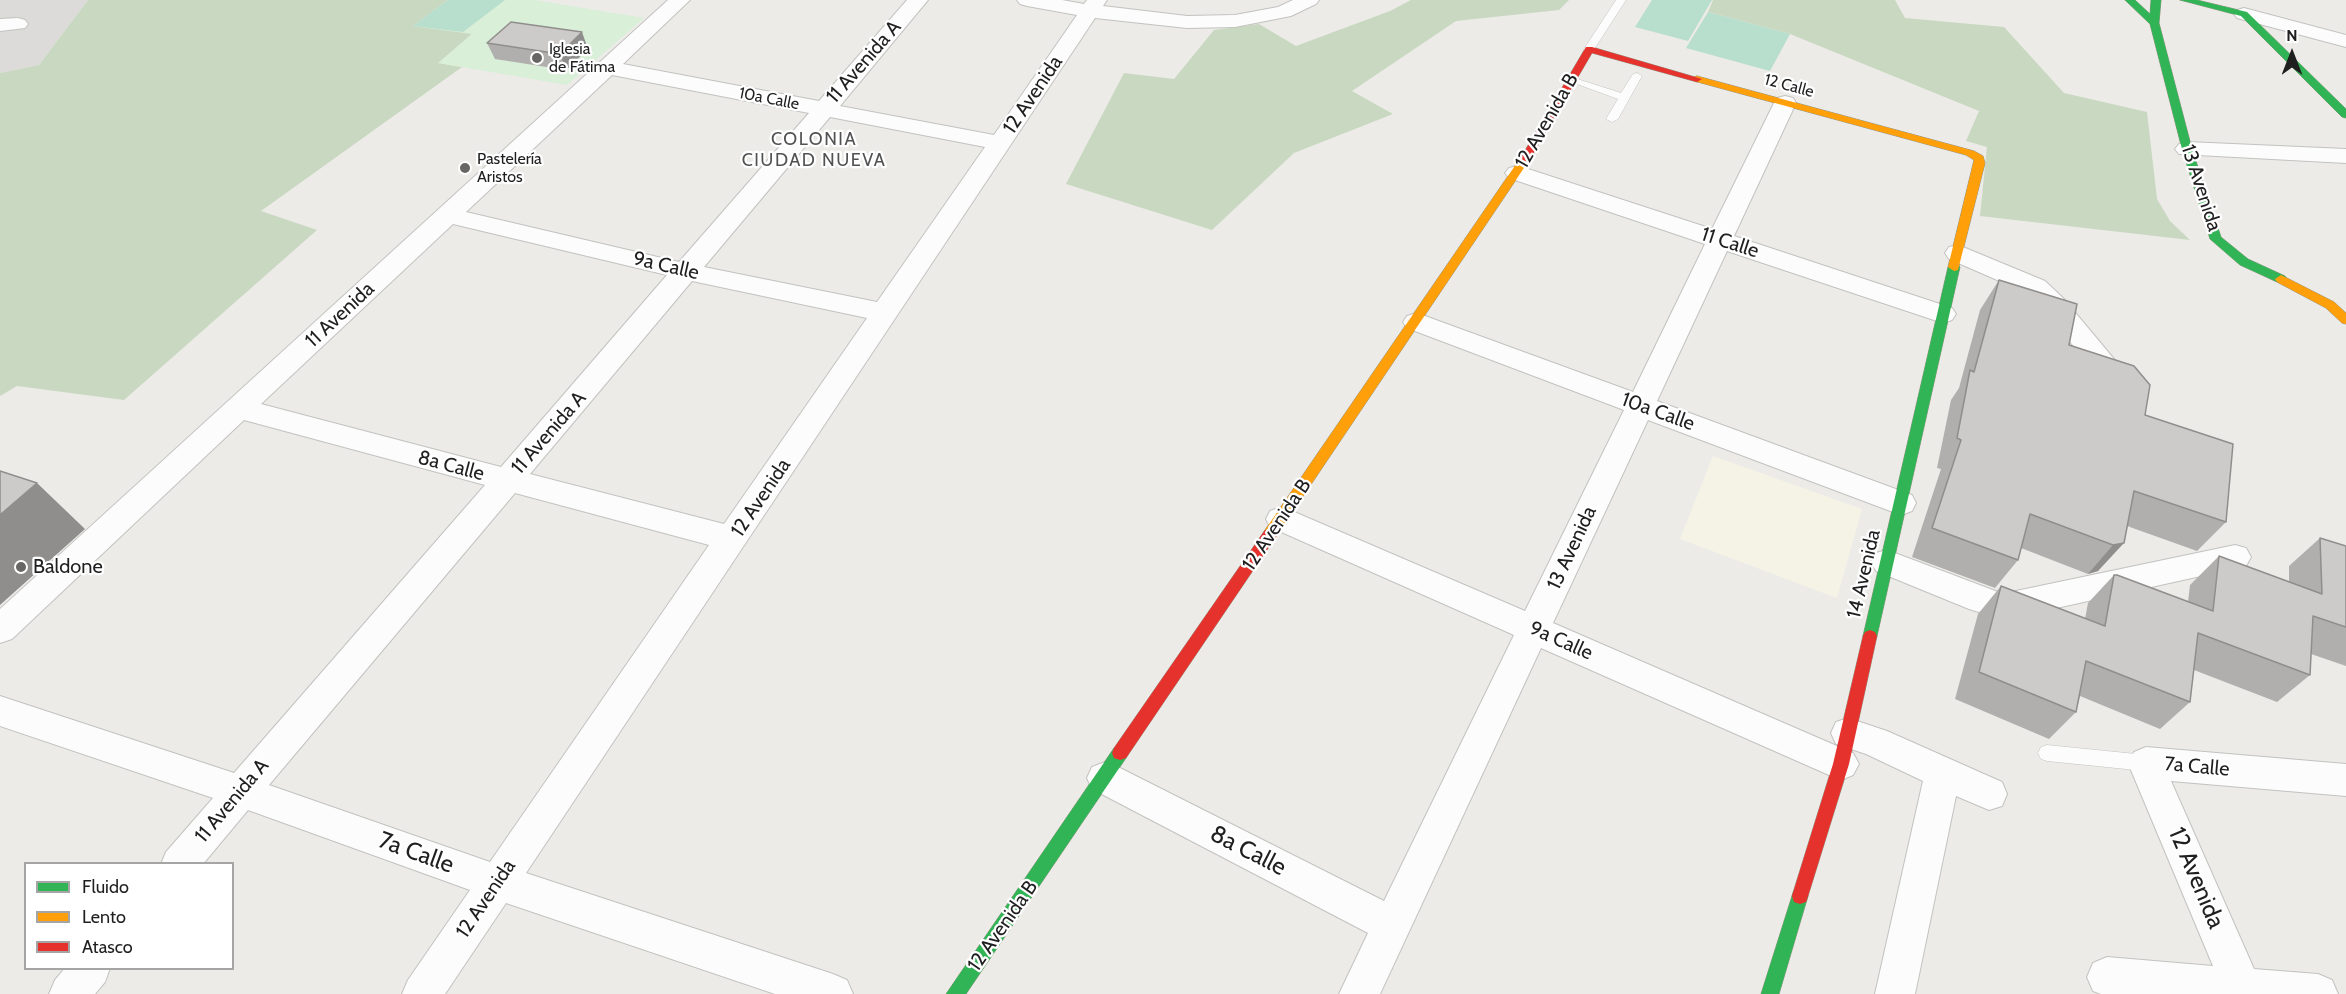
<!DOCTYPE html>
<html>
<head>
<meta charset="utf-8">
<style>
  body { margin:0 }
  #map { position:relative; width:2346px; height:994px; overflow:hidden; background:#ecebe8; font-family:Cabin,sans-serif }
  canvas { display:block }
  .legend { position:absolute; left:24px; top:862px; width:210px; height:108px; box-sizing:border-box; background:#fff; border:2px solid #a5a5a5; margin:0; padding:8px 10px; list-style:none; font-size:18px; color:#1f1f1f }
  .legend li { display:flex; align-items:center; gap:12px; height:30px }
  .legend b { width:30px; border:2px solid #a5a5a5 }
  .north { position:absolute; left:2262px; top:24px; width:60px; height:60px; -webkit-text-stroke:4px #fff; paint-order:stroke; rotate:0deg; font-size:16px; font-weight:700; line-height:24px; text-align:center; color:#1f1f1f }
  .north::after { content:''; display:block; margin:auto; width:21px; height:27px; background:#1f1f1f; clip-path:polygon(50% 0,100% 100%,50% 72%,0 100%) }
</style>
</head>
<body>
<div id="map">
<canvas width="2346" height="994"></canvas>
<ul class="legend">
<li><b style="height:8px;background:#30b455"></b>Fluido</li>
<li><b style="height:8px;background:#ff9f0a"></b>Lento</li>
<li><b style="height:8px;background:#e5322d"></b>Atasco</li>
</ul>
<div class="north">N</div>
</div>
<script>
const ctx = document.querySelector('canvas').getContext('2d');
ctx.lineJoin = 'round';
function fill(path, color) { ctx.fillStyle = color; ctx.fill(path, 'evenodd'); }
const toPath = rows => new Path2D(rows.map(r => 'M' + r).join(''));
function strokePath(path, color, width, dash) { ctx.strokeStyle = color; ctx.lineWidth = width; ctx.lineCap = dash ? 'butt' : 'round'; ctx.setLineDash(dash || []); ctx.stroke(path); }
function label(font, color, halo, rows, align = 'center') {
  ctx.font = font + ' Cabin,sans-serif'; ctx.lineWidth = 4.5; ctx.setLineDash([]); ctx.textBaseline = 'middle'; ctx.strokeStyle = halo; ctx.fillStyle = color; for (const [text, x, y, turn = 0] of rows) {
    ctx.save(); ctx.translate(x, y); ctx.rotate((+turn || 0) * Math.PI / 180); ctx.textAlign = isNaN(turn) ? turn : align; if (halo) ctx.strokeText(text, 0, 0); ctx.fillText(text, 0, 0); ctx.restore();
  }
}
const residential = toPath([
  [0,0,88,0,39,65,0,73]
]);
const education = toPath([
  [1713,456,1862,509,1837,598,1680,539]
]);
const forest = toPath([
  [88,0,448,0,414,26,473,33,439,63,462,67,261,211,317,230,124,400,17,386,0,396,0,73,39,65],
  [1411,0,1569,0,1559,10,1456,21,1352,91,1393,114,1294,153,1212,230,1066,184,1124,73,1174,79,1214,30,1259,24,1296,46,1390,11],
  [1713,0,1895,0,1905,18,2004,27,2064,93,2147,112,2157,199,2170,221,2190,240,1980,216,1987,147,1966,141,1979,111,1790,34,1708,12]
]);
const park = toPath([
  [448,0,535,0,644,18,567,85,438,63,472,34,413,26]
]);
const pitch = toPath([
  [448,0,505,0,463,32,413,26],
  [1652,0,1712,0,1688,41,1635,27],
  [1708,12,1790,34,1770,71,1686,48]
]);
const lane = toPath([
  [1616,0,1626,0,1593,51,1585,51,1584,49,1616,0],
  [1637,73,1642,76,1618,119,1612,122,1606,119,1618,99,1566,80,1571,77,1621,93,1633,74,1637,73],
  [2047,745,2146,755,2152,757,2155,763,2152,769,2146,771,2047,761,2041,759,2038,753,2041,747,2047,745]
]);
const street = toPath([
  [668,0,690,0,623,64,819,101,907,0,928,0,840,106,994,135,1077,15,1027,6,1020,4,1017,0,1062,0,1084,4,1087,0,1107,0,1103,6,1187,16,1235,15,1278,7,1293,0,1319,0,1316,4,1291,16,1235,27,1187,28,1095,18,526,873,833,974,847,980,853,994,775,994,506,903,445,994,402,994,408,980,470,890,248,810,203,864,161,864,166,852,213,798,0,726,0,696,234,773,485,485,244,420,12,639,0,643,0,609,668,0],
  [612,75,809,113,679,262,466,212,612,75],
  [830,117,985,147,877,302,704,267,830,117],
  [453,224,667,275,501,467,261,404,453,224],
  [692,281,867,318,724,524,530,474,692,281],
  [515,493,709,545,490,862,269,785,515,493],
  [2244,8,2346,35,2346,47,2237,18,2234,14,2237,10,2244,8],
  [18,18,25,20,28,24,25,28,0,31,0,19,18,18],
  [1785,96,1793,98,1796,103,1734,236,1952,308,1956,314,1952,320,1943,323,1727,251,1657,401,1912,495,1916,503,1912,511,1901,515,1648,420,1553,623,1853,753,1859,764,1853,775,1841,780,1829,775,1541,648,1380,994,1339,994,1368,933,1092,789,1087,778,1092,767,1105,762,1118,767,1384,901,1514,635,1270,527,1266,519,1270,511,1281,507,1292,511,1525,611,1624,410,1407,328,1403,322,1407,316,1416,313,1425,316,1633,392,1705,244,1509,178,1505,173,1509,168,1517,166,1525,168,1712,229,1774,103,1777,98,1785,96],
  [2187,142,2346,149,2346,163,2179,154,2175,149,2179,144,2187,142],
  [1958,245,2045,281,2063,298,2129,377,2133,384,2129,391,2119,394,2109,391,2045,310,2027,293,1949,259,1945,253,1949,247,1958,245],
  [2235,545,2246,548,2251,557,2246,566,2016,617,1998,618,1969,609,1876,571,1871,562,1876,553,1887,550,1998,592,2016,591,2235,545],
  [1848,718,1887,731,2002,782,2007,794,2002,806,1989,810,1956,796,1915,994,1875,994,1923,781,1866,754,1836,744,1831,733,1836,722,1848,718],
  [2146,747,2346,764,2346,796,2171,781,2254,969,2318,974,2332,980,2338,994,2101,994,2093,991,2087,977,2093,963,2107,957,2213,966,2128,763,2134,752,2146,747],
  [65,968,110,968,105,982,95,994,49,994,55,980,65,968]
]);
const fast = toPath([
  [2125,0,2135,0,2150,14,2151,0,2161,0,2159,23,2192,149,2221,237,2248,259,2285,276,2287,279,2285,282,2277,282,2240,265,2210,239,2182,149,2150,24,2125,0],
  [2180,0,2197,0,2247,12,2346,109,2346,118,2342,117,2241,16,2180,0],
  [1954,263,1960,267,1877,636,1875,640,1870,642,1865,640,1863,636,1948,267,1954,263],
  [1120,746,1126,748,1128,753,1126,758,966,994,946,994,1114,748,1120,746],
  [1800,888,1806,890,1808,896,1779,994,1761,994,1792,896,1794,890,1800,888]
]);
const slow = toPath([
  [1697,76,1974,151,1983,156,1985,163,1958,270,1954,271,1948,267,1974,160,1966,155,1694,81,1694,77,1697,76],
  [1525,156,1530,159,1275,538,1265,538,1263,534,1265,530,1521,157,1525,156],
  [2281,275,2334,302,2346,313,2346,324,2342,323,2326,308,2277,282,2275,279,2281,275]
]);
const jam = toPath([
  [1586,47,1592,47,1702,79,1697,82,1592,53,1530,159,1525,162,1521,161,1520,159,1586,47],
  [1270,529,1275,530,1277,534,1275,538,1126,758,1120,760,1114,758,1112,753,1114,748,1265,530,1270,529],
  [1870,630,1875,632,1877,636,1849,764,1808,896,1806,902,1800,904,1794,902,1792,896,1833,764,1863,636,1865,632,1870,630]
]);
const wall = toPath([
  [487,43,588,49,566,70,495,59],
  [1999,280,2145,415,2226,522,2197,551,2127,526,2098,571,2088,574,2021,548,2018,560,1995,588,1912,557,1941,469,1937,468,1951,400,1959,388,1980,310],
  [2320,538,2346,546,2346,666,2311,654,2310,675,2277,702,2194,670,2190,702,2160,729,2080,696,2076,712,2049,739,1955,699,1978,614,2001,586,2085,619,2088,603,2114,575,2188,602,2190,585,2219,556,2289,582,2289,566]
]);
const shadedWall = toPath([
  [582,32,588,49,566,70,560,54],
  [37,483,85,529,0,605,0,515],
  [2124,543,2098,571,2088,574,2113,545]
]);
const building = toPath([
  [511,22,582,32,560,54,487,43,511,22],
  [1999,280,2077,304,2069,345,2134,366,2150,385,2145,415,2233,444,2226,522,2134,491,2124,543,2113,545,2030,514,2018,560,1932,528,1961,440,1957,438,1970,370,1974,372,1999,280],
  [0,471,37,483,0,515,0,471],
  [2320,538,2346,546,2346,627,2313,616,2310,675,2198,633,2190,702,2086,661,2076,712,1979,672,2001,586,2105,626,2114,575,2117,575,2213,611,2219,556,2322,594,2320,538]
]);
const markers = [
  [537,58,6,"#676665"],
  [465,168,6,"#676665"],
  [21,567,6,"#676665"]
];
const farPoinames = [
  ["Iglesia",549,49],
  ["de Fátima",549,67],
  ["Pastelería",477,159],
  ["Aristos",477,177]
];
const farStreetnames = [
  ["12 Calle",1789,86,15],
  ["10a Calle",769,99,11]
];
const farNeighbourhoodnames = [
  ["COLONIA",814,140],
  ["CIUDAD NUEVA",814,161]
];
const streetNames = [
  ["11 Avenida A",864,62,-49],
  ["12 Avenida",1033,95,-56],
  ["12 Avenida B",1547,121,-60],
  ["13 Avenida",2201,188,72],
  ["11 Calle",1730,243,18],
  ["9a Calle",666,266,13],
  ["11 Avenida",340,315,-43],
  ["10a Calle",1658,412,20],
  ["11 Avenida A",549,433,-49],
  ["8a Calle",451,466,15],
  ["12 Avenida",761,498,-56],
  ["12 Avenida B",1277,525,-56],
  ["13 Avenida",1572,548,-65],
  ["14 Avenida",1864,574,-77],
  ["9a Calle",1561,641,24],
  ["7a Calle",2197,767,5],
  ["11 Avenida A",232,801,-50],
  ["12 Avenida",486,899,-56],
  ["12 Avenida B",1003,926,-55]
];
const poiNames = [
  ["Baldone",33,567]
];
const nearStreetnames = [
  ["8a Calle",1248,851,27],
  ["7a Calle",416,853,20],
  ["12 Avenida",2196,878,67]
];
fill(residential, '#dcdbd9');
fill(education, '#f4f3e5');
fill(forest, '#c9d8c0');
fill(park, '#d9efd8');
fill(pitch, '#b8decd');
strokePath(lane, '#c2c2c0', 1);
strokePath(street, '#c2c2c0', 2);
strokePath(fast, '#939482', 1);
strokePath(slow, '#939482', 1);
strokePath(jam, '#939482', 1);
fill(lane, '#fcfcfc');
fill(street, '#fcfcfc');
fill(fast, '#30b455');
fill(slow, '#ff9f0a');
fill(jam, '#e5322d');
fill(wall, '#b0afad');
fill(shadedWall, '#908e8d');
fill(building, '#cdcbc9');
strokePath(building, '#908e8d', 1.5);
for (const [x, y, r, color] of markers) { const dot = new Path2D(); dot.arc(x, y, r, 0, 2 * Math.PI); ctx.fillStyle = color; ctx.fill(dot); strokePath(dot, '#fff', 2); }
label('16px', '#1f1f1f', '#fff', farPoinames, 'left');
label('16px', '#1f1f1f', '#fff', farStreetnames);
ctx.letterSpacing = '1.5px';
label('18px', '#525252', '#fff', farNeighbourhoodnames);
ctx.letterSpacing = '0px';
label('20px', '#1f1f1f', '#fff', streetNames);
label('20px', '#1f1f1f', '#fff', poiNames, 'left');
label('24px', '#1f1f1f', '#fff', nearStreetnames);
</script>
</body>
</html>
